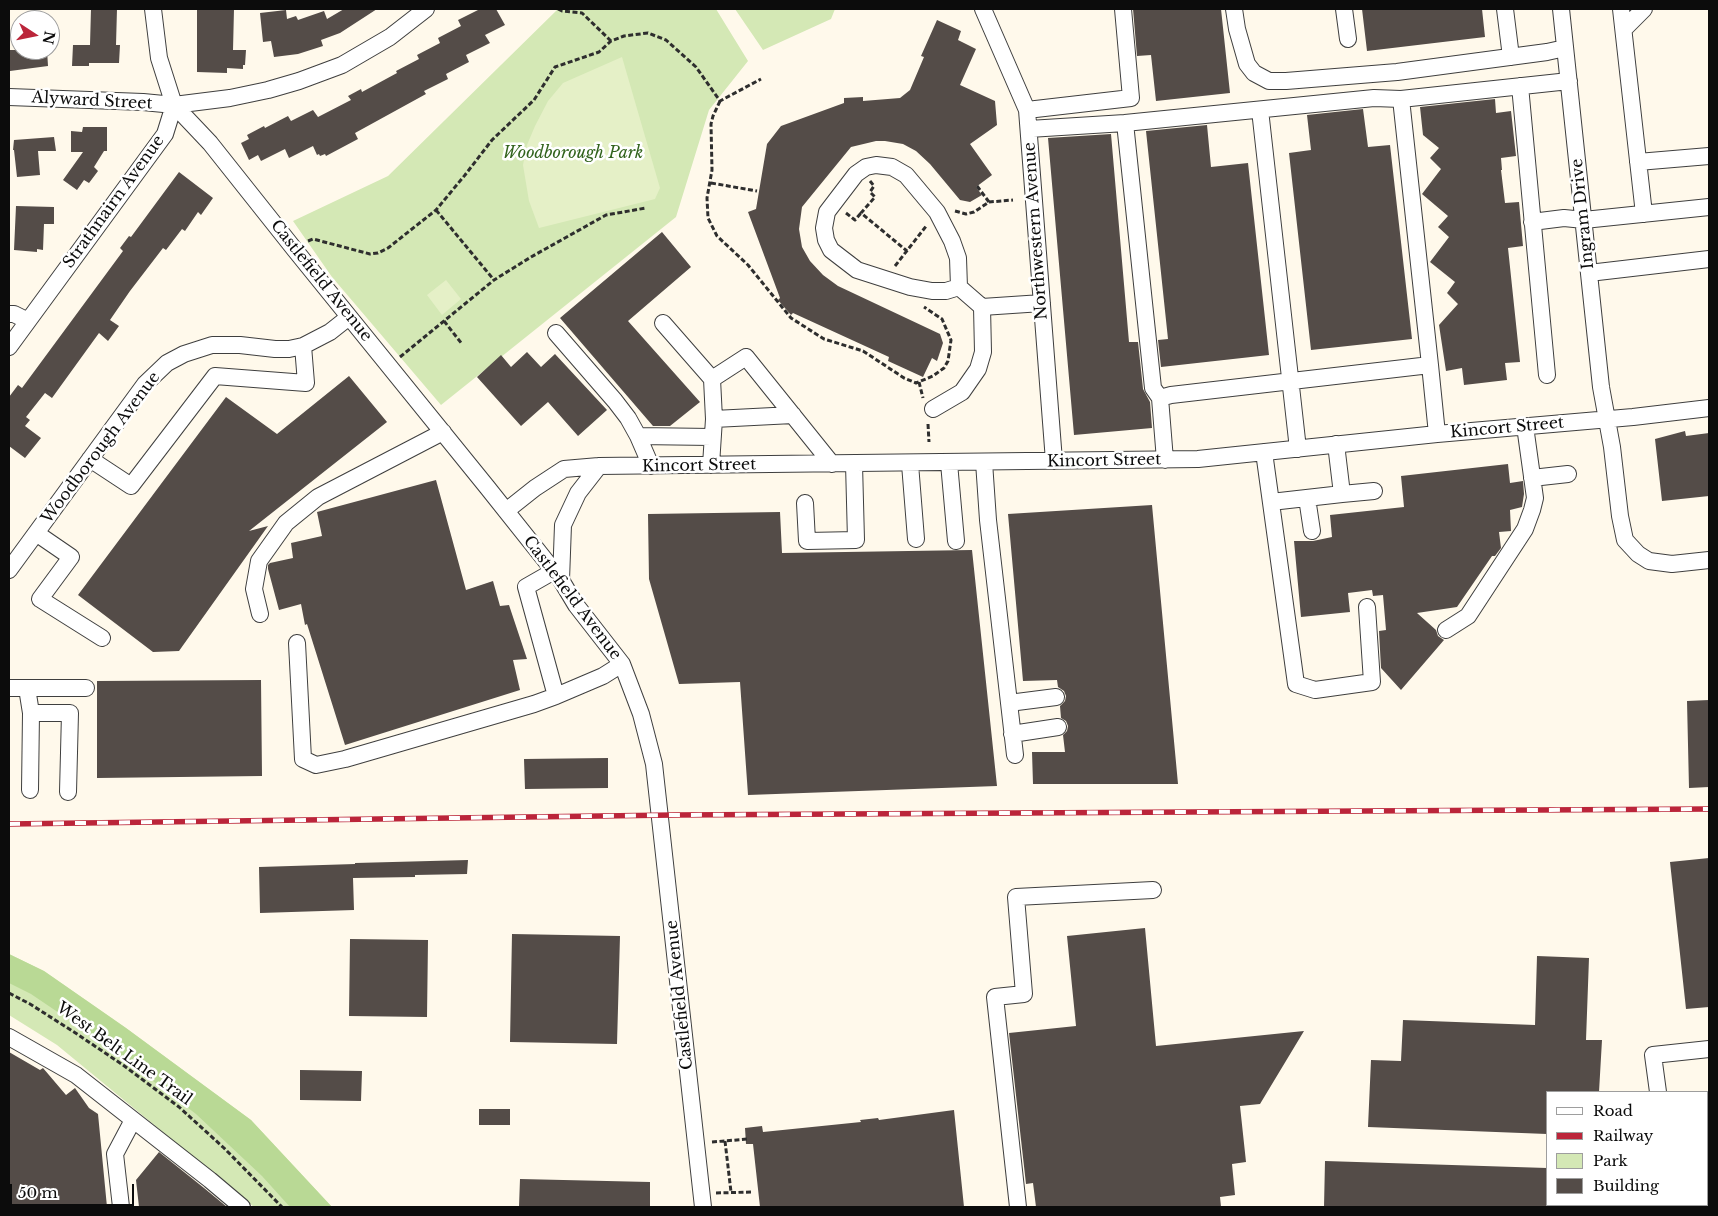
<!DOCTYPE html>
<html>
<head>
<meta charset="utf-8">
<style>
  body { margin:0 }
  #map { position:relative; width:1718px; height:1216px; overflow:hidden; background:#fff9eb; font-family:"Libre Baskerville",serif }
  canvas { display:block }
  .frame { position:absolute; inset:0; border:10px solid #0c0c0c; pointer-events:none }
  .legend { position:absolute; left:1546px; top:1091px; width:162px; height:115px; box-sizing:border-box; background:#fff; border:1px solid #9e9e9e; margin:0; padding:6px 9px; list-style:none; font-size:15px; color:#0c0c0c }
  .legend li { display:flex; align-items:center; gap:10px; height:25px }
  .legend b { width:25px; border:1px solid #9e9e9e }
  .north { position:absolute; left:10px; top:10px; width:50px; height:50px; box-sizing:border-box; background:#fff; border:1px solid #9e9e9e; border-radius:50%; rotate:101deg; font-size:14px; font-weight:700; line-height:20px; text-align:center; color:#0c0c0c }
  .north::after { content:''; display:block; margin:auto; width:18px; height:22px; background:#bb253a; clip-path:polygon(50% 0,100% 100%,50% 72%,0 100%) }
  .scale { position:absolute; left:10px; top:1184px; width:124px; height:22px; box-sizing:border-box; border:2px solid #0c0c0c; border-top:0; padding-left:6px; font-size:15px; line-height:18px; white-space:nowrap; color:#0c0c0c; -webkit-text-stroke:4px #fff; paint-order:stroke }
</style>
</head>
<body>
<div id="map">
<canvas width="1718" height="1216"></canvas>
<div class="frame"></div>
<ul class="legend">
<li><b style="height:6px;background:#fff"></b>Road</li>
<li><b style="height:6px;background:#bb253a"></b>Railway</li>
<li><b style="height:14px;background:#d4e8b5"></b>Park</li>
<li><b style="height:14px;background:#544c48"></b>Building</li>
</ul>
<div class="north">N</div>
<div class="scale">50 m</div>
</div>
<script>
const ctx = document.querySelector('canvas').getContext('2d');
ctx.lineJoin = 'round';
function fill(path, color) { ctx.fillStyle = color; ctx.fill(path, 'evenodd'); }
const toPath = rows => new Path2D(rows.map(r => 'M' + r).join(''));
function strokePath(path, color, width, dash) { ctx.strokeStyle = color; ctx.lineWidth = width; ctx.lineCap = dash ? 'butt' : 'round'; ctx.setLineDash(dash || []); ctx.stroke(path); }
function label(font, color, halo, rows, align = 'center') {
  ctx.font = font + ' "Libre Baskerville",serif'; ctx.lineWidth = 5; ctx.setLineDash([]); ctx.textBaseline = 'middle'; ctx.strokeStyle = halo; ctx.fillStyle = color; for (const [text, x, y, turn = 0] of rows) {
    ctx.save(); ctx.translate(x, y); ctx.rotate((+turn || 0) * Math.PI / 180); ctx.textAlign = isNaN(turn) ? turn : align; if (halo) ctx.strokeText(text, 0, 0); ctx.fillText(text, 0, 0); ctx.restore();
  }
}
const green = toPath([
  [558,9,716,9,748,61,709,110,676,217,441,405,332,277,293,221,388,176],
  [735,9,835,9,831,19,763,50],
  [9,954,44,971,126,1028,251,1120,332,1207,254,1207,57,1045,9,1015]
]);
const forest = toPath([
  [9,954,44,971,126,1028,251,1120,332,1207,290,1207,262,1176,196,1114,102,1042,31,994,9,983]
]);
const pitch = toPath([
  [622,57,660,188,655,199,539,228,529,201,523,165,527,145,535,126,548,101,563,83],
  [446,280,461,299,442,315,427,295]
]);
const building = toPath([
  [91,9,117,9,116,45,120,45,119,63,89,63,89,66,72,66,73,45,90,45],
  [197,9,234,9,233,50,246,50,245,65,243,65,243,69,227,68,227,73,197,72],
  [344,9,377,9,340,33,321,40,323,46,298,54,274,57,271,41,263,42,260,13,286,10,287,19,296,16,298,20,324,11,327,19],
  [480,9,496,9,505,25,485,35,490,43,466,55,469,62,446,74,448,79,424,91,426,94,355,133,358,139,326,156,325,154,320,156,319,154,317,155,313,146,289,158,285,149,261,161,258,155,249,160,241,143,249,139,247,135,264,126,265,128,288,116,291,121,313,110,318,117,351,100,348,96,361,89,362,92,397,73,396,71,419,59,417,55,440,43,438,38,461,26,458,20],
  [1133,9,1221,9,1230,93,1156,101,1151,55,1137,56],
  [1362,9,1482,9,1485,37,1367,51],
  [937,20,961,31,958,40,976,49,960,85,995,101,997,125,970,144,992,175,976,187,982,195,970,202,960,200,930,164,916,151,903,144,885,141,876,141,851,147,802,207,799,229,802,247,810,261,823,275,838,286,940,334,943,343,937,361,932,358,923,377,888,361,889,357,793,313,791,315,778,300,780,298,748,212,756,209,767,144,781,126,844,103,844,98,863,97,863,101,900,98,910,90,924,57,921,56],
  [9,50,47,50,48,66,10,71],
  [1495,99,1496,113,1511,111,1516,156,1501,158,1502,170,1501,170,1505,203,1519,202,1523,246,1508,248,1520,362,1505,363,1507,380,1464,385,1462,368,1446,371,1439,325,1458,304,1447,293,1455,282,1430,262,1449,237,1438,227,1448,216,1422,194,1441,169,1430,158,1439,148,1423,135,1420,107],
  [1363,109,1368,147,1390,145,1412,339,1311,350,1289,153,1311,150,1307,115],
  [1207,125,1211,167,1248,163,1269,355,1161,367,1158,340,1168,339,1146,131],
  [83,127,107,127,107,151,104,151,94,167,98,171,89,183,84,180,77,190,63,180,83,152,71,152,71,131,82,132],
  [1111,134,1129,342,1138,342,1143,389,1150,402,1152,428,1074,435,1048,138],
  [54,137,56,151,38,151,40,175,17,177,14,150,13,150,14,140],
  [179,172,213,198,201,215,198,212,185,231,182,229,166,250,163,248,130,291,110,320,119,326,108,341,99,333,52,398,45,393,26,417,30,420,25,426,41,438,25,458,9,446,9,397,18,385,22,388,123,251,120,248,129,236,131,237],
  [16,206,54,207,54,224,44,224,43,250,37,249,37,252,14,250],
  [662,232,691,267,628,321,700,402,670,426,653,426,560,318],
  [527,352,541,367,555,354,607,410,578,436,548,402,521,426,477,377,501,355,511,367],
  [349,376,387,422,249,531,268,526,179,651,153,652,78,595,226,397,277,434],
  [1685,431,1686,436,1709,433,1709,496,1662,501,1655,439],
  [1508,464,1510,483,1523,481,1524,494,1522,507,1510,510,1511,531,1499,532,1501,548,1495,556,1492,556,1457,607,1417,613,1436,630,1438,636,1444,640,1401,690,1381,668,1379,631,1386,630,1383,595,1373,596,1372,590,1348,593,1350,612,1301,617,1294,541,1313,541,1332,537,1330,515,1404,507,1401,476],
  [436,480,466,590,493,581,500,606,509,605,527,659,513,660,520,690,345,745,307,624,305,625,301,604,279,610,268,569,268,565,270,563,293,558,291,543,322,536,317,512],
  [1152,505,1178,784,1033,784,1032,752,1065,752,1063,735,1067,731,1068,726,1066,721,1061,718,1060,706,1065,701,1066,696,1064,691,1058,687,1057,680,1023,681,1008,514],
  [780,512,782,553,972,550,997,786,748,795,740,682,679,684,649,579,648,514],
  [261,680,262,776,97,778,97,681],
  [1709,700,1709,787,1689,788,1687,701],
  [608,758,608,788,525,789,524,759],
  [1709,858,1709,1007,1686,1009,1670,862],
  [468,860,467,874,415,875,415,877,353,878,354,910,260,913,259,867,355,864,355,863],
  [1145,928,1156,1046,1304,1031,1260,1104,1240,1106,1246,1162,1232,1164,1235,1195,1220,1197,1221,1207,1036,1207,1033,1183,1026,1184,1009,1033,1076,1026,1067,936],
  [512,934,620,936,617,1044,510,1042],
  [350,939,428,940,427,1017,349,1016],
  [1537,956,1589,958,1586,1040,1602,1040,1599,1092,1547,1092,1547,1134,1368,1127,1371,1060,1401,1061,1403,1020,1535,1025],
  [9,1052,40,1070,43,1068,66,1095,75,1088,89,1108,98,1114,107,1207,9,1207],
  [300,1070,362,1071,361,1101,300,1100],
  [479,1109,510,1109,510,1125,479,1125],
  [954,1110,964,1207,760,1207,753,1144,746,1144,745,1128,762,1126,763,1132,861,1122,860,1120,878,1118,879,1120],
  [159,1152,204,1188,227,1207,139,1207,136,1180],
  [1325,1161,1547,1168,1547,1207,1324,1207],
  [520,1179,650,1182,650,1207,519,1207]
]);
const path = toPath([
  [558,9,562,11,582,13,611,41],
  [720,101,713,116,711,124,712,170,707,198,708,218,717,236,748,265,791,318,824,339,863,351,904,378,916,383,933,376,944,368,948,361,951,340,942,319,924,307],
  [870,181,874,186,870,192,875,197,861,213,907,251],
  [711,183,757,191],
  [977,186,989,202],
  [436,210,494,280],
  [955,211,966,214,974,212,989,202,1013,200],
  [846,213,855,220,861,213],
  [308,241,313,239,370,254,378,253,388,248,436,210,465,175,492,140,534,100,555,67,599,52,611,41,624,36,648,33,666,40,696,67,720,101,761,79],
  [895,266,927,225],
  [444,321,462,344],
  [400,357,494,280,531,257,606,215,646,208],
  [919,382,923,398],
  [928,424,929,442],
  [9,993,30,1004,74,1032,123,1065,179,1107,224,1148,282,1207],
  [725,1141,731,1192],
  [712,1142,748,1139],
  [716,1193,752,1192]
]);
const minor = toPath([
  [153,9,159,58,174,105,210,143,295,250,487,487,561,580,576,605,622,664,641,714,654,764,703,1207],
  [983,9,1027,110,1054,461],
  [1234,9,1237,29,1247,64,1254,73,1269,81,1286,81,1397,72,1547,52,1565,48],
  [1344,9,1348,39],
  [1505,9,1511,57],
  [1561,9,1601,387,1612,447,1620,516,1625,540,1638,554,1649,561,1672,564,1709,560],
  [1621,9,1644,214],
  [1624,29,1644,9],
  [1520,86,1547,375],
  [9,97,143,102,174,105,230,98,268,90,299,81,342,65,390,37,426,9],
  [1401,99,1569,81],
  [1027,110,1131,98,1123,9],
  [1260,110,1298,449],
  [1029,129,1125,123],
  [1638,162,1709,156],
  [876,165,892,167,906,175,937,212,952,241,958,258,959,287,946,291,932,291,910,287,857,270,831,250,826,240,824,228,827,212,856,174,866,167,876,165],
  [1532,222,1564,218,1584,220,1709,207],
  [1589,273,1709,259],
  [959,287,982,307,1042,303],
  [9,314,14,314,28,321],
  [663,323,712,379,746,357,832,464],
  [556,333,615,401,628,418,638,436,651,466],
  [9,347,165,134,174,105],
  [1160,398,1153,388,1125,123,1374,98,1401,99,1430,365],
  [933,409,962,392,978,369,983,352,982,307],
  [714,419,793,415],
  [638,436,712,437],
  [1264,452,1296,684,1315,690,1372,682,1367,607],
  [90,459,131,486,215,376,306,383,303,346],
  [1165,460,1160,398,1171,395,1430,365,1437,434],
  [984,462,988,520,1015,755],
  [949,463,956,541],
  [910,464,916,539],
  [711,465,714,419,712,379],
  [1532,478,1568,474],
  [1342,494,1374,491],
  [1307,498,1312,531],
  [1271,502,1342,494,1336,444],
  [805,503,807,541,856,540,854,464],
  [506,511,535,488,564,469,599,466,1198,459,1437,434,1633,417,1709,408],
  [36,533,71,557,40,599,102,638],
  [9,570,145,384,167,363,184,354,212,345,240,345,275,349,289,349,303,346,330,332,349,317],
  [554,571,526,587,556,696,603,676,622,664],
  [561,580,563,525,578,493,599,466],
  [260,614,254,589,259,561,286,523,318,497,443,432],
  [1446,630,1468,616,1525,529,1532,510,1535,498,1525,426],
  [297,643,303,759,316,765,345,759,534,704,556,696],
  [9,688,86,688],
  [27,688,31,713,30,790],
  [1009,703,1056,697],
  [31,713,70,713,68,792],
  [1012,734,1058,727],
  [9,1037,76,1075,210,1180,242,1207],
  [1658,1092,1653,1055,1709,1049],
  [1671,1205,1671,1207],
  [121,1207,115,1154,133,1120],
  [1018,1207,995,997,1024,994,1016,897,1153,890]
]);
const rail = toPath([
  [9,824,674,815,1709,809]
]);
const streetNames = [
  ["Alyward Street",92,101,3],
  ["Strathnairn Avenue",114,202,-54],
  ["Ingram Drive",1583,214,-96],
  ["Northwestern Avenue",1036,231,-94],
  ["Castlefield Avenue",321,281,51],
  ["Kincort Street",1507,428,-5],
  ["Woodborough Avenue",101,448,-53],
  ["Kincort Street",1104,461,-1],
  ["Kincort Street",699,466,-1],
  ["Castlefield Avenue",572,598,53],
  ["Castlefield Avenue",680,995,-96],
  ["West Belt Line Trail",124,1054,36]
];
const parkNames = [
  ["Woodborough Park",573,153]
];
fill(green, '#d4e8b5');
fill(forest, '#b9d995');
fill(pitch, '#e5f0c7');
fill(building, '#544c48');
strokePath(minor, '#3f3f3f', 18);
strokePath(path, '#2e2e2e', 3, [5, 2.5]);
strokePath(minor, '#fff', 16);
strokePath(rail, '#bb253a', 5.5);
strokePath(rail, '#fff', 4, [11]);
label('16px', '#0c0c0c', '#fff', streetNames);
label('italic 16px', '#32631d', '#fff', parkNames);
</script>
</body>
</html>
